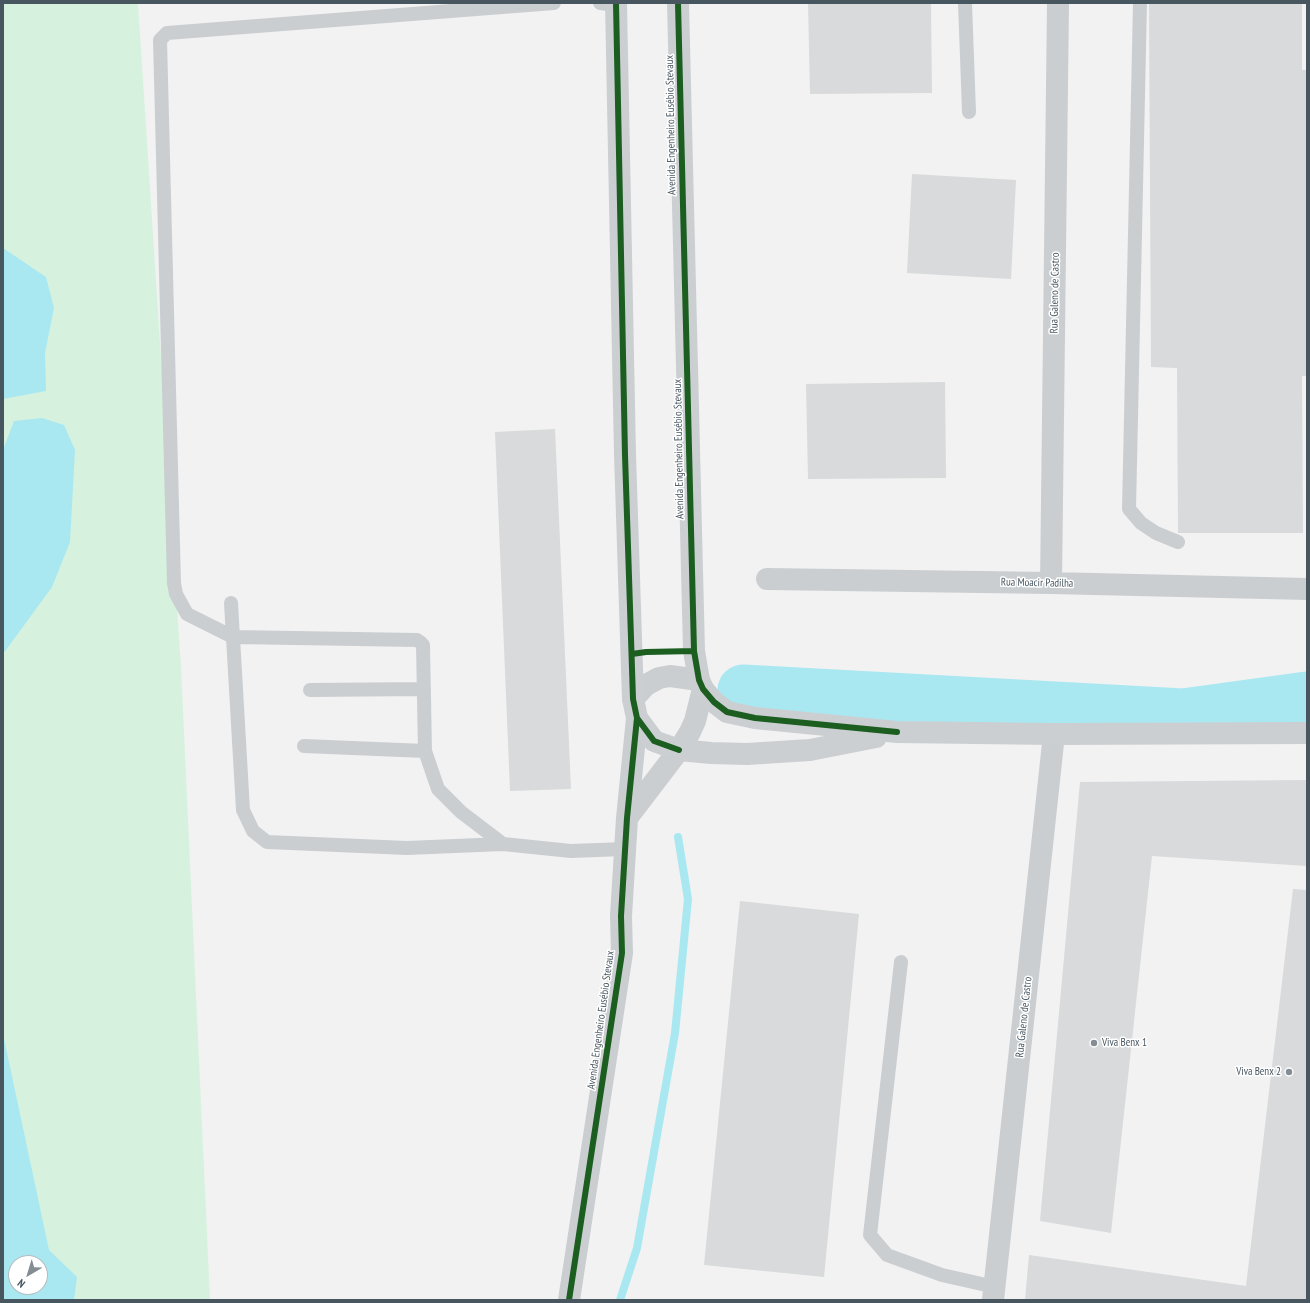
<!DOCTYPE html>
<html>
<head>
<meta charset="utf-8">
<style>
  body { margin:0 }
  #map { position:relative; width:1310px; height:1303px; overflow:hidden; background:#f2f2f2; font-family:"PT Sans Narrow",sans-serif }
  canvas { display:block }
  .frame { position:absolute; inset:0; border:4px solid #485660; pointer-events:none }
  .north { position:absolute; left:8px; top:1255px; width:40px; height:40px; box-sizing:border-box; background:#fff; border:1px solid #b6bbbf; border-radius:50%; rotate:218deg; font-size:11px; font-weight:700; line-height:16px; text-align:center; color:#485660 }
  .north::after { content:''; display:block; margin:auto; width:14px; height:18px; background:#848d93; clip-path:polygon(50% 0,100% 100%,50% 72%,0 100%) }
</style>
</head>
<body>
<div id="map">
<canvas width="1310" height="1303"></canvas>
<div class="frame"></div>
<div class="north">N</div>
</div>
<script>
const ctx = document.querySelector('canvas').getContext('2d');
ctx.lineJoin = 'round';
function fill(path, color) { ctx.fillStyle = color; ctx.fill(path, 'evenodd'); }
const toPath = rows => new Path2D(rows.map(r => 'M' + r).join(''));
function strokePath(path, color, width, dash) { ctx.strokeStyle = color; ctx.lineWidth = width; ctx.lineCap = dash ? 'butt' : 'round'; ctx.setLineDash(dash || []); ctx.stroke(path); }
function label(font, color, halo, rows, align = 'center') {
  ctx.font = font + ' "PT Sans Narrow",sans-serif'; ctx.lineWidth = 3; ctx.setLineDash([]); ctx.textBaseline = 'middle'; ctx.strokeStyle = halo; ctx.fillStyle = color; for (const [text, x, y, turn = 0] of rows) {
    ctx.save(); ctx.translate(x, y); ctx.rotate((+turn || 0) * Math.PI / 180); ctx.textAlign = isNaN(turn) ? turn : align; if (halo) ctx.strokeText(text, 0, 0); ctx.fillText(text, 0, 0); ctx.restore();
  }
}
const green = toPath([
  [3,3,138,3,181,667,210,1300,3,1300],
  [16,1263,40,1263,40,1287,16,1287]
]);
const water = toPath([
  [3,248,46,277,54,308,45,353,46,391,3,399],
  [42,418,64,425,75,450,70,542,52,587,3,654,3,450,14,421],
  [3,1034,49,1250,77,1277,74,1300,3,1300],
  [16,1263,40,1263,40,1287,16,1287]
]);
const stream = toPath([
  [620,1300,637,1248,675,1033,688,899,678,837]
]);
const river = toPath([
  [743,690,1183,714,1307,697]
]);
const building = toPath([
  [808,3,931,3,932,93,810,94],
  [1149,3,1302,3,1302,70,1307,70,1307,376,1302,376,1303,533,1178,533,1177,368,1151,367],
  [912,174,1016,180,1011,279,907,273],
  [945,382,946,478,808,479,806,384],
  [555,429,571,789,510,791,495,432],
  [1307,780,1307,866,1152,856,1111,1233,1040,1221,1080,782],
  [1293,889,1307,890,1307,1300,1025,1300,1029,1255,1246,1286],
  [740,901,859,914,824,1277,704,1265]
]);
const lane = toPath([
  [600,3,616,5],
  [965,3,969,112],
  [1140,3,1129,509,1141,523,1156,533,1178,542],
  [231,603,243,810,253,831,267,842,407,848,503,844,571,851,625,849],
  [310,690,424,689],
  [304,746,425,751],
  [503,844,461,812,438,789,425,751,423,645,420,642,417,640,233,637,187,614,176,594,174,583,160,40,167,33,554,3],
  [901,962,870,1235,887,1255,942,1275,995,1287]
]);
const street = toPath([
  [767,579,1051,583,1307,589],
  [1051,583,1058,3],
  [633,699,646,685,659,678,670,676,699,680],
  [627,818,679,750,690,732,695,721,703,689],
  [569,1300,622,953,621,916,627,818,637,718],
  [993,1300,1054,734]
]);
const secondary = toPath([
  [616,3,625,455,633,699,637,718,654,741,679,750,711,753,747,754,810,750,876,737],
  [678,3,694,651,699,680,703,689,714,702,727,712,755,718,897,732,1054,734,1307,733]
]);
const cycleway = toPath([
  [616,3,625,455,633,699,637,718,654,741,679,750],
  [678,3,694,651,699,680,703,689,714,702,727,712,755,718,897,732],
  [632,654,646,652,694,651],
  [569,1300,622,953,621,916,627,818,637,718]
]);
const markers = [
  [1094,1043,4,"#848d93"],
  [1289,1072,4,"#848d93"]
];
const streetNames = [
  ["Avenida Engenheiro Eusébio Stevaux",671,125,-91],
  ["Rua Galeno de Castro",1055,293,-89],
  ["Avenida Engenheiro Eusébio Stevaux",679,449,-91],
  ["Rua Moacir Padilha",1037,583,1],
  ["Rua Galeno de Castro",1024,1017,-84],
  ["Avenida Engenheiro Eusébio Stevaux",601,1020,-82]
];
const poiNames = [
  ["Viva Benx 1",1102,1043],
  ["Viva Benx 2",1281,1072,"right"]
];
fill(green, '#d6f2de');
fill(water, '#a9e8f1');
strokePath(stream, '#a9e8f1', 8);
strokePath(river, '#a9e8f1', 51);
fill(building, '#d8dadb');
strokePath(lane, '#cbced1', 14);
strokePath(street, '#cbced1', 22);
strokePath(secondary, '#cccfd2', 22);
strokePath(cycleway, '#1b5e20', 6);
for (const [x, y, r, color] of markers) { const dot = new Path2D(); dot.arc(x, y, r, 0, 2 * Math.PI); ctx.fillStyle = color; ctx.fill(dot); strokePath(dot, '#fff', 1.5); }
label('11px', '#485660', '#fff', streetNames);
label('11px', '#485660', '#fff', poiNames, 'left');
</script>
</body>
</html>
